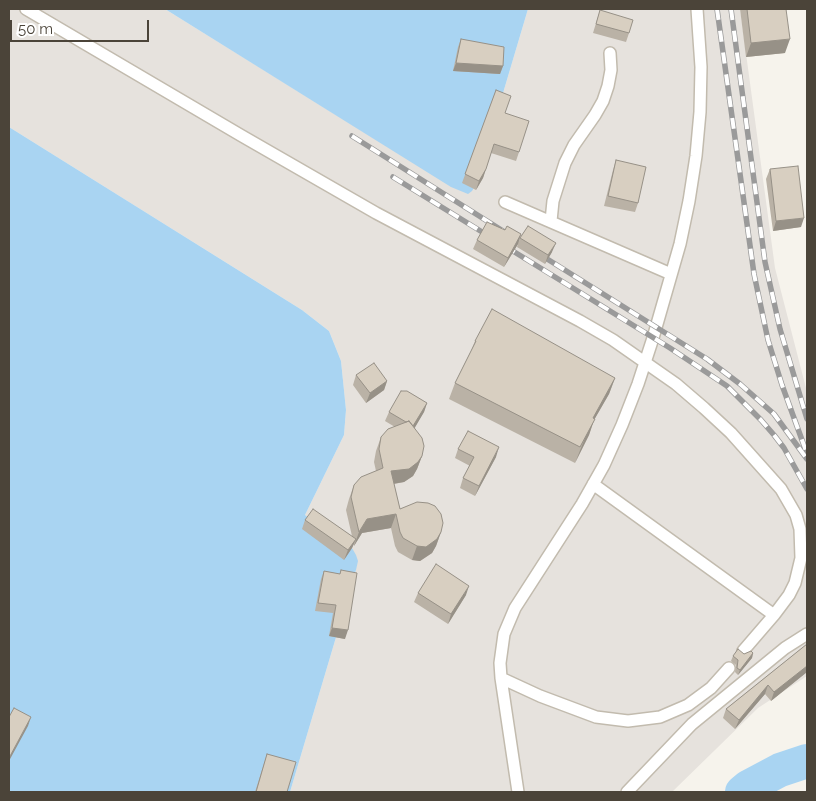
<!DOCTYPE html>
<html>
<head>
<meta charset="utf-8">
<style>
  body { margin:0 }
  #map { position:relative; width:816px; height:801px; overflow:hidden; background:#f6f3ec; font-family:Raleway,sans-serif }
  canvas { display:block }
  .frame { position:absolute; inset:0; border:10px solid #4b4439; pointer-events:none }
  .scale { position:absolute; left:10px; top:20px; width:139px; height:22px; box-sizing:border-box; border:2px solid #4b4439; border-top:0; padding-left:6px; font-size:15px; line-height:18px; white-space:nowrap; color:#4b4439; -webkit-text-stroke:4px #fff; paint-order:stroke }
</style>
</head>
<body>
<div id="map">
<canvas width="816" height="801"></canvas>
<div class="frame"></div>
<div class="scale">50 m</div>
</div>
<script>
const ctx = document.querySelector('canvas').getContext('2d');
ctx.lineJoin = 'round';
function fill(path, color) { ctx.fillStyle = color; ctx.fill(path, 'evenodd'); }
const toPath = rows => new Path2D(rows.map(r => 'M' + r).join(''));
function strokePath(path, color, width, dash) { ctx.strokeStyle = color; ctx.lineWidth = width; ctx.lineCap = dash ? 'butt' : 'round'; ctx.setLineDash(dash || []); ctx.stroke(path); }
const industrial = toPath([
  [9,9,165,9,451,186,476,184,528,9,740,9,775,268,807,392,807,676,758,708,672,792,290,792,356,570,352,548,305,515,344,435,346,410,341,361,329,331,302,310,9,127]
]);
const water = toPath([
  [165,9,528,9,476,184,472,191,468,194,451,187],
  [9,127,302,310,329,331,341,361,346,410,344,435,305,515,352,548,356,555,358,561,356,570,290,792,9,792]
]);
const river = toPath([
  [742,792,748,787,780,770,807,761]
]);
const lane = toPath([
  [26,9,242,136,376,213,580,321,613,340,676,384,704,408,731,433,781,489,796,515,800,529,801,558,795,583,789,595,774,615,743,651],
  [505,202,671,274],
  [551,221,553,201,565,163,574,145,595,115,603,101,608,86,611,70,610,53],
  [593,484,774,615],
  [501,678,540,696,596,717,628,721,660,717,688,705,711,688,729,668],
  [518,792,501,678,500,663,504,634,515,608,582,504,604,465,622,425,638,384,653,338,680,244,689,201,696,156,700,112,701,67,697,9],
  [627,792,692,724,785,648,807,634]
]);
const rail = toPath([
  [717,9,754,274,768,340,782,385,806,451],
  [731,9,765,262,780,329,807,419],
  [352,136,503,231],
  [393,177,670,348,727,386,761,420,774,435,784,448,807,489],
  [536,252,707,359,740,384,774,414,807,459]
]);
const wall = toPath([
  [740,9,786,9,785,53,746,57],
  [600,10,629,33,626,42,593,33],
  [461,39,503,66,500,74,453,71,458,47],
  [496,90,505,113,519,152,516,161,491,153,483,178,476,190,462,183],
  [616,160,638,203,635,212,604,206,613,170],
  [770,169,801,227,773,231,766,179],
  [505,230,521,234,518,244,504,267,473,249,477,240],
  [520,238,552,252,545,264,517,247],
  [475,341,615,378,609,394,594,420,589,435,575,463,449,399,455,383,471,351],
  [356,375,387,381,384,390,366,403,353,385],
  [427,403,424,412,414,428,422,456,417,469,413,476,404,482,394,484,400,509,441,532,436,546,432,553,420,561,412,560,398,552,395,546,391,528,362,533,354,546,354,544,352,548,344,560,302,529,305,520,352,536,346,510,349,499,354,485,376,471,374,462,376,451,381,437,395,427,385,421,389,412],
  [458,449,496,457,475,496,460,488,463,478,470,466,455,458],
  [341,570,345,639,329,636,333,613,315,611,321,579,324,571,340,574],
  [418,593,466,595,448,624,414,602],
  [807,644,807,672,771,701,765,694,735,729,723,718,726,709],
  [753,653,752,658,738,675,735,672,736,665,731,661,733,656,744,654],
  [267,754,287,792,255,792]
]);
const shadedWall = toPath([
  [790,39,785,53,746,57,751,43],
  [456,63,503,66,500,74,453,71],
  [486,169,483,178,476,190,479,181],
  [804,218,801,227,773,231,776,221],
  [521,234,518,244,504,267,508,258],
  [556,243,552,252,545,264,548,255],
  [615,378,609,394,594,420,589,435,575,463,593,418],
  [387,381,384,390,366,403,370,393],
  [427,403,424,412,410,436,413,426],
  [499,447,496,457,475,496,479,486],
  [422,456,417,469,413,476,404,482,386,485,391,471],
  [396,514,391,528,362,533,354,546,359,532,367,519],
  [441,532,436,546,432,553,420,561,412,560,417,546],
  [356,539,352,548,344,560,348,550],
  [469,586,466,595,448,624,451,614],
  [332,628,348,630,345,639,329,636],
  [753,653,752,658,738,675,740,670],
  [807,666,807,672,771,701,774,692],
  [768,685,765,694,735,729,739,720],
  [31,717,28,726,9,761,9,758]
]);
const building = toPath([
  [747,9,786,9,790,39,751,43,747,9],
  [600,10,633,20,629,33,596,24,600,10],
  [461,39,504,47,503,66,456,63,461,39],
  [496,90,511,96,505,113,529,121,519,152,494,144,486,169,479,181,465,174,496,90],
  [616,160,646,167,638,203,608,196,616,160],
  [798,166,804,218,776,221,770,169,798,166],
  [487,222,505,230,507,226,521,234,508,258,477,240,487,222],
  [528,226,556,243,548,255,520,238,528,226],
  [492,309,615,378,593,418,595,419,580,447,455,383,476,341,475,341,492,309],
  [374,363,387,381,370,393,356,375,374,363],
  [401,391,407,391,427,403,413,426,409,421,406,422,389,412,401,391],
  [409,421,422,438,424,446,422,456,418,462,409,469,391,471,400,509,417,502,428,503,435,506,441,514,443,523,441,532,437,539,426,547,417,546,403,538,400,532,396,514,367,519,359,532,351,497,354,485,361,477,383,468,379,449,381,437,388,429,409,421],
  [468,431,499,447,479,486,463,478,474,457,458,449,468,431],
  [313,509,356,539,348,550,305,520,313,509],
  [436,564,469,586,451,614,418,593,436,564],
  [341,570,357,573,348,630,332,628,336,605,318,603,324,571,340,574,341,570],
  [807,644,807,666,774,692,768,685,739,720,726,709,807,644],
  [738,649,744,654,751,651,753,653,740,670,737,668,738,660,733,656,738,649],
  [14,708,31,717,9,758,9,717,14,708],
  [267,754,296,762,287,792,256,792,267,754]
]);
fill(industrial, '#e6e2dd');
fill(water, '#a9d4f2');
strokePath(river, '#a9d4f2', 34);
strokePath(lane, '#c2bbae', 14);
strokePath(lane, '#fff', 11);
strokePath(rail, '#9a9a9a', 5.5);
strokePath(rail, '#fff', 4, [11]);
fill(wall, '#bab2a6');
fill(shadedWall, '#979187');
fill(building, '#d8cfc1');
strokePath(building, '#979187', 1);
</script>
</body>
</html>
